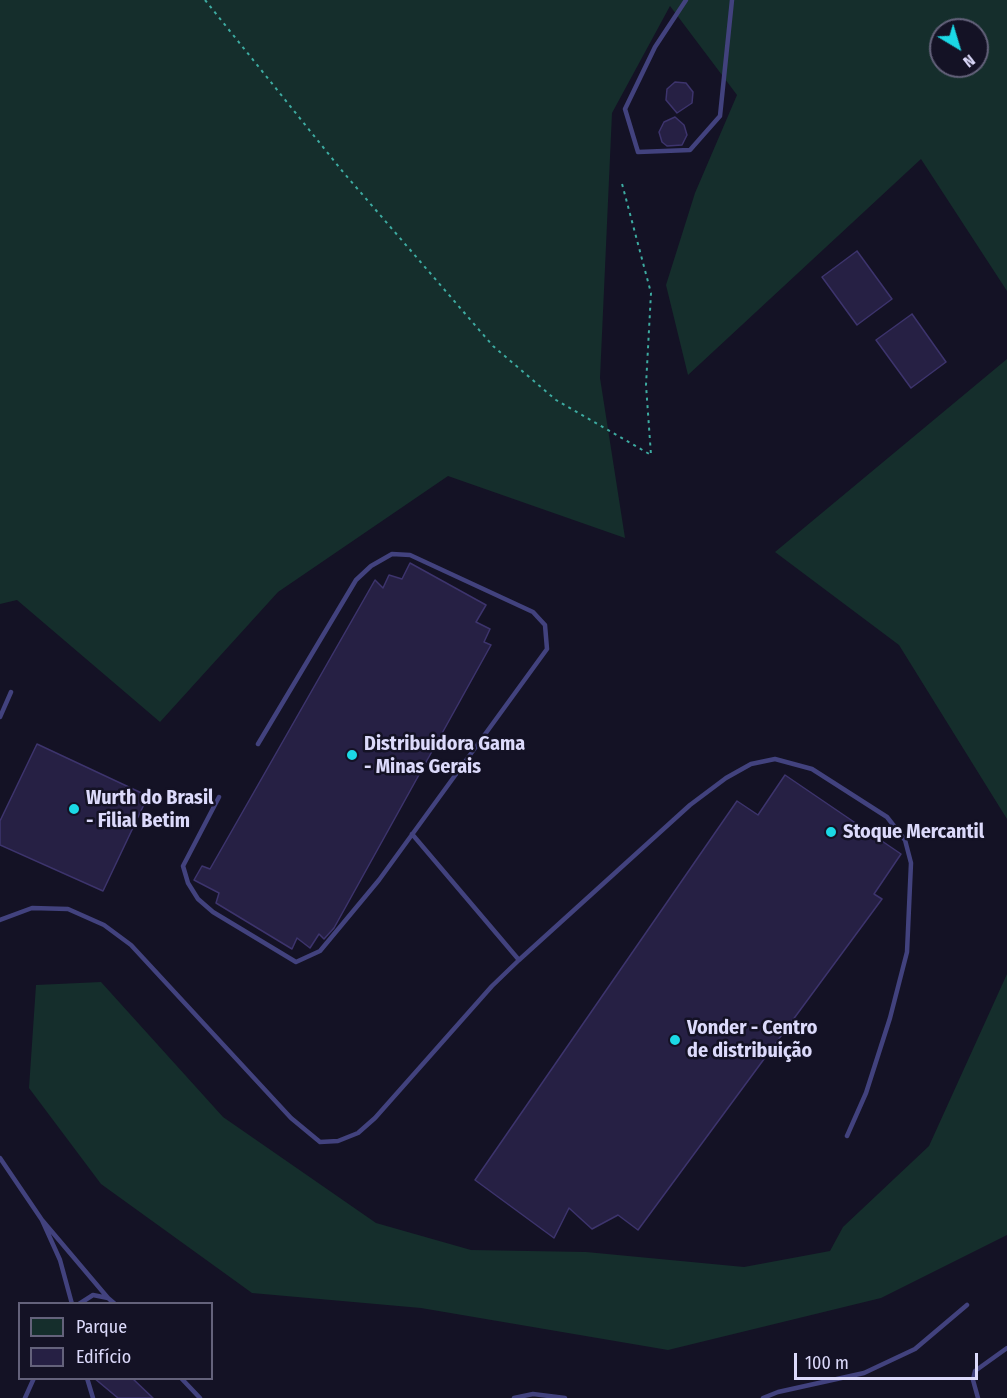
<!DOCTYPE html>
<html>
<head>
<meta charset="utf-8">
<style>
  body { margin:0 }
  #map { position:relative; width:1007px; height:1398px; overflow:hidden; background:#141225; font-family:"Fira Sans Condensed",sans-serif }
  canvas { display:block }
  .legend { position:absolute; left:18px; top:1302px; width:195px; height:78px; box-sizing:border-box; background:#141225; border:2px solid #64627b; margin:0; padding:8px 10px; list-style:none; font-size:18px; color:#dcdafb }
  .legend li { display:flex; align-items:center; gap:12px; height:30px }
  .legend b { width:30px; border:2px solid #64627b }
  .north { position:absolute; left:929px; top:18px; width:60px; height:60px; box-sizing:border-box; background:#141225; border:2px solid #64627b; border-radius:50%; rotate:142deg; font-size:16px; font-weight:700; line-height:24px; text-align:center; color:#dcdafb }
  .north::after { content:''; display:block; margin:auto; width:21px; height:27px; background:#1bd9e6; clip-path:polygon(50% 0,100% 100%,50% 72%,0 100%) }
  .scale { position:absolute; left:794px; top:1353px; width:184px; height:27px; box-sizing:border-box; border:3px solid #dcdafb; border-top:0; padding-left:8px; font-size:18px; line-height:21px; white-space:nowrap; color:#dcdafb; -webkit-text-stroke:4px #141225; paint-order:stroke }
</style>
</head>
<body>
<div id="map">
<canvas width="1007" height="1398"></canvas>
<ul class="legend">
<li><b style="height:16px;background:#152e2c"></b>Parque</li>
<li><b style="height:16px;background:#262044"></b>Edifício</li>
</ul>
<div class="north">N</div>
<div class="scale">100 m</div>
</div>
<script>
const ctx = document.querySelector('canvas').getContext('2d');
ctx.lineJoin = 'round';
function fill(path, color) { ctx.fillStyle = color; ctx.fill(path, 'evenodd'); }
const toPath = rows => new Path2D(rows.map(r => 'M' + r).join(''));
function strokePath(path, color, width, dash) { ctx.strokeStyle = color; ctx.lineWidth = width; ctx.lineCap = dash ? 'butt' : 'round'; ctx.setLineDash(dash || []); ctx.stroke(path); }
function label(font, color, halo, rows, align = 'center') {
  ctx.font = font + ' "Fira Sans Condensed",sans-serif'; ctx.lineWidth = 5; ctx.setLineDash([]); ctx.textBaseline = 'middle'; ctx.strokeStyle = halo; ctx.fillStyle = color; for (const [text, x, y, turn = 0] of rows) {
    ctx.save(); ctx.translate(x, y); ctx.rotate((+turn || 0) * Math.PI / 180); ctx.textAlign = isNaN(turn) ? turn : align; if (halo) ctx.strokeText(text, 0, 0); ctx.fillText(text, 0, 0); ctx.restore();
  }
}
const green = toPath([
  [0,0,1007,0,1007,291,921,159,688,375,666,285,695,193,737,95,670,6,612,113,600,378,625,538,448,476,278,592,160,722,17,600,0,604],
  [941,30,977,30,977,66,941,66],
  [1007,359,1007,819,899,645,775,552],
  [1007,974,1007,1235,881,1298,668,1350,421,1308,252,1293,101,1184,29,1088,36,985,101,982,223,1117,376,1223,471,1250,586,1252,744,1267,830,1251,843,1227,929,1146]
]);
const building = toPath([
  [675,82,686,83,693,92,692,103,677,113,666,100,667,89,675,82],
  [675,117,684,125,687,135,682,145,667,146,662,142,659,132,664,122,675,117],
  [857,251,892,299,857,325,822,277,857,251],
  [912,314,946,362,911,388,876,340,912,314],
  [410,563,486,605,476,622,490,629,484,642,491,645,334,928,324,939,319,934,310,948,297,938,292,949,216,903,219,893,194,880,202,866,210,869,375,580,383,588,389,575,402,579,410,563],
  [37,744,148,796,103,891,0,845,0,821,37,744],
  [785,775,901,854,874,894,882,899,638,1230,618,1215,592,1229,569,1208,554,1238,475,1180,737,801,758,815,785,775],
  [94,1378,132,1378,153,1398,118,1398,94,1378]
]);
const path = toPath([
  [205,0,343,172,493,346,556,400,651,455,646,385,651,293,621,180]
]);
const lane = toPath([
  [686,0,655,47,625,109,638,152,690,150,720,116,732,0],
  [0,717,11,692],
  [219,797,183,866,188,883,198,899,213,912,296,962,320,951,379,880,547,649,545,625,533,612,410,555,392,554,371,566,356,580,258,744],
  [0,920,32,908,68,909,104,925,131,945,291,1118,320,1142,338,1141,358,1133,375,1118,492,986,519,960,412,834],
  [519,960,690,805,726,778,751,764,775,759,812,769,887,817,905,840,911,863,907,952,890,1018,866,1093,847,1136],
  [0,1158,42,1220],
  [72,1304,60,1260,42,1220,108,1298],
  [79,1304,93,1295,108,1298,115,1304],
  [87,1378,93,1398],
  [181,1378,200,1398],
  [25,1398,34,1378],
  [514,1398,533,1394,565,1398],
  [763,1398,778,1392,864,1373,915,1349,967,1305],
  [978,1398,973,1380,975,1371,1007,1348]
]);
const markers = [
  [352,755,6,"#1bd9e6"],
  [74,809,6,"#1bd9e6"],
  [831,832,6,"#1bd9e6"],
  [675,1040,6,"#1bd9e6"]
];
const poiNames = [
  ["Distribuidora Gama",364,744],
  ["- Minas Gerais",364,767],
  ["Wurth do Brasil",86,798],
  ["- Filial Betim",86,821],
  ["Stoque Mercantil",843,832],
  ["Vonder - Centro",687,1028],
  ["de distribuição",687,1051]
];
fill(green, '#152e2c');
fill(building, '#262044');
strokePath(building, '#3d346d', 1.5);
strokePath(path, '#3daba1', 2, [3, 4.5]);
strokePath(lane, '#42427e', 4.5);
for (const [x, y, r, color] of markers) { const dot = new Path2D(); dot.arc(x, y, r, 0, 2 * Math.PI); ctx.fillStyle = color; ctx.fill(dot); strokePath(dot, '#141225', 2); }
label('bold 20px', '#dcdafb', '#141225', poiNames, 'left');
</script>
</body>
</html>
